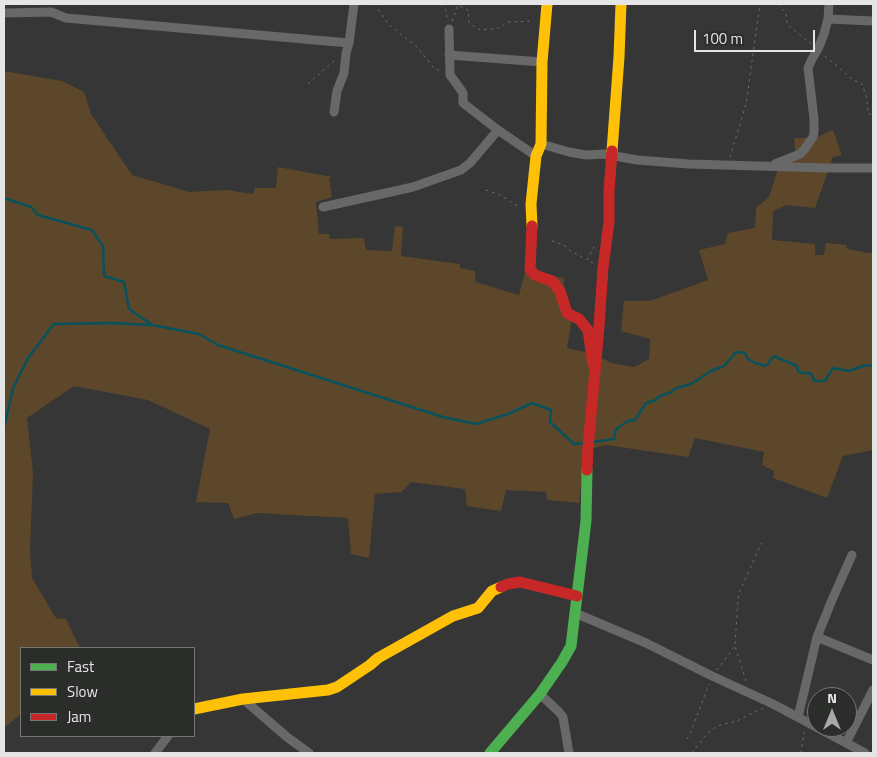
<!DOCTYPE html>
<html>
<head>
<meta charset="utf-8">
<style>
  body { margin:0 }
  #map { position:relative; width:877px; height:757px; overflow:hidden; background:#353635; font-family:"Titillium Web",sans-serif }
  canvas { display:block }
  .frame { position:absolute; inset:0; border:5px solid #e4e5e4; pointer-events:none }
  .legend { position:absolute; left:20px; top:647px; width:175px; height:90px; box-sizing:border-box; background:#2b2d2a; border:1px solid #757774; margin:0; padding:6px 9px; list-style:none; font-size:15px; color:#e4e5e4 }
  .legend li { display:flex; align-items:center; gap:10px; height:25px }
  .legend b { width:25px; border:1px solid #757774 }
  .north { position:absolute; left:807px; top:687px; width:50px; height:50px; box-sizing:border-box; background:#2b2d2a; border:1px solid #757774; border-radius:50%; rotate:0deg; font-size:14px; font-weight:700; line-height:20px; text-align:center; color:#e4e5e4 }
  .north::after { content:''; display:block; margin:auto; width:18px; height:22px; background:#a7a8a7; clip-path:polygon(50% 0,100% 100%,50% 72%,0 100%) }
  .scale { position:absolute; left:694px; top:30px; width:121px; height:22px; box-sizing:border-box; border:2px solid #e4e5e4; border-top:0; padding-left:6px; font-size:15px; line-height:18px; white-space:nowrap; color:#e4e5e4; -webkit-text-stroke:4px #2b2d2a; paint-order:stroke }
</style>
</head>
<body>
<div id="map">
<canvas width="877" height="757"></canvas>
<div class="frame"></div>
<ul class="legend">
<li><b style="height:6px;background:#4caf50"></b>Fast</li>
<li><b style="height:6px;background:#ffc107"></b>Slow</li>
<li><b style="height:6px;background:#c62828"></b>Jam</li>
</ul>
<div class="north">N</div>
<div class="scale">100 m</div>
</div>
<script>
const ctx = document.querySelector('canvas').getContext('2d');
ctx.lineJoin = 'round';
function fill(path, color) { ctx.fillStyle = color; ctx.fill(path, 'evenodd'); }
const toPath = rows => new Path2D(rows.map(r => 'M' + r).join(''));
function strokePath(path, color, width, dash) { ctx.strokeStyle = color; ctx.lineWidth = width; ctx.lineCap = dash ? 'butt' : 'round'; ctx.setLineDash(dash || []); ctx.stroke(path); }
const green = toPath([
  [4,71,62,81,84,92,91,114,132,175,189,192,227,190,253,194,255,188,276,188,278,167,333,177,329,178,332,197,316,202,319,234,329,234,330,239,364,238,366,250,392,251,395,226,403,227,401,256,460,264,460,268,475,271,476,282,519,295,525,272,564,278,562,316,572,318,567,348,594,354,611,363,634,367,649,359,650,339,621,331,624,301,650,301,708,280,699,250,725,244,728,233,755,228,756,208,769,197,779,166,796,159,794,138,815,138,833,130,842,155,833,157,815,208,786,205,773,211,772,240,815,244,815,255,824,255,826,243,846,245,847,249,868,253,873,253,873,450,843,456,827,498,773,478,774,471,762,465,764,452,695,438,688,457,606,445,585,450,579,503,547,500,546,492,506,490,501,511,467,506,465,489,411,482,401,492,375,494,369,558,351,554,348,518,257,513,234,519,228,503,196,502,210,429,148,400,74,386,27,418,33,473,30,551,32,578,56,618,66,619,80,648,21,648,21,714,4,728]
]);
const stream = toPath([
  [4,198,31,207,38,215,92,230,103,246,104,276,124,282,129,309,152,325,199,334,218,345,443,417,476,424,508,414,532,403,551,410,550,422,574,444,585,443],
  [4,428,13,388,28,358,54,324,111,323,150,325],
  [593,442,614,439,616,429,628,421,635,420,646,403,656,400,660,396,672,392,674,389,691,384,711,371,724,366,736,352,745,353,748,359,755,363,766,366,774,356,797,366,798,371,803,373,810,373,815,381,825,381,833,368,849,371,863,366,873,365]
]);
const path = toPath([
  [375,4,389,25,416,46,434,68,442,72],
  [441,4,446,10,447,21],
  [778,4,786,13,787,24,811,44],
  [452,21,458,5,468,10,469,23,480,30,500,28,507,22,534,21],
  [825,56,852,79,862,84,867,99,868,114,873,114],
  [308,84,336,59],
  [730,157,746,104,760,4],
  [486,190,498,194,516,205,520,204],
  [552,241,564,245,569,250,586,259],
  [593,263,587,260,595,245],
  [717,670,734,647],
  [746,681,735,646,738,599,739,593,761,544,763,541],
  [687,739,690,734,709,684],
  [692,753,707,734,717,726,737,721,763,708],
  [801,753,804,732]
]);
const street = toPath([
  [4,13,51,12,66,18,349,43],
  [828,19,873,21],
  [449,29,450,75,461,90,463,93,463,103,498,130,536,156],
  [449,55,542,62],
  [334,112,337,91,344,73,346,53,349,43,354,4],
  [541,144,569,152,586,155,604,154,637,160,689,164,827,168,873,168],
  [775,164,800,154,804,150,813,137,814,132,814,119,808,68,812,59,818,49,824,34,828,19,829,4],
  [323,207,413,187,461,170,470,163,498,130],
  [575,613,646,643,712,676,773,704,865,753],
  [817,637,873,660],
  [540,694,559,712,563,717,569,753],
  [243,699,287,737,309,753],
  [798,717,817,637,832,600,852,555],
  [846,743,873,690],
  [155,753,168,736]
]);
const fast = toPath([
  [490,753,540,694,562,662,571,646,586,521,587,470]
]);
const slow = toPath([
  [612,151,619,57,621,4],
  [532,226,531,204,536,156,541,144,542,62,547,4],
  [194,709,243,699,328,690,337,687,370,665,378,658,453,616,478,608,492,591,501,587]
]);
const jam = toPath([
  [532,226,530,269,535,275,552,281,560,291,567,313,579,319,588,330,593,364],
  [587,470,588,447,599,327,603,268,609,222,609,191,612,151],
  [501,587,508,584,520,582,577,596]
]);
fill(green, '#5d472a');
strokePath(stream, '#08525e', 2.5);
strokePath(path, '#6f6f6f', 1, [2.5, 4]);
strokePath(street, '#686868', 9);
strokePath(fast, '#4caf50', 11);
strokePath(slow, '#ffc107', 11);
strokePath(jam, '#c62828', 11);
</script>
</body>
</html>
